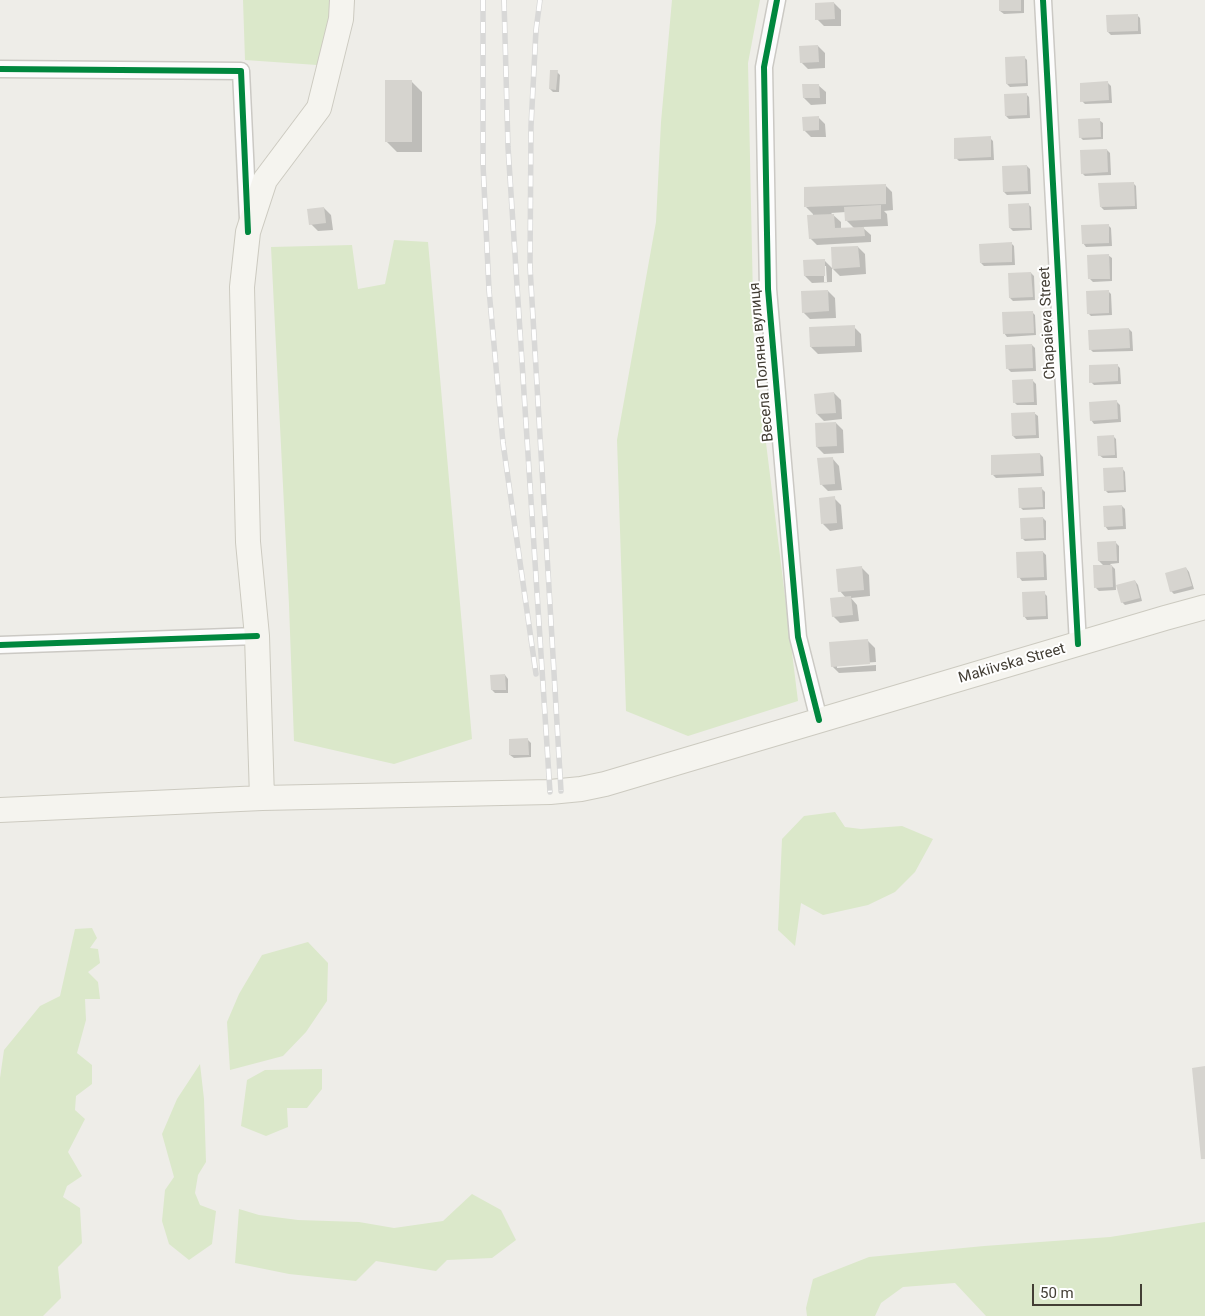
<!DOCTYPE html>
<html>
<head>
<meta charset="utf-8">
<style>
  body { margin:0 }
  #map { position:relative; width:1205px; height:1316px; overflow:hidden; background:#eeede8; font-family:Roboto,sans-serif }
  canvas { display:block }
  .scale { position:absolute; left:1032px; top:1284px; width:110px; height:22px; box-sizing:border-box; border:2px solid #433e35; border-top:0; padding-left:6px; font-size:15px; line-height:18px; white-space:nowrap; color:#433e35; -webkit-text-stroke:4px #fff; paint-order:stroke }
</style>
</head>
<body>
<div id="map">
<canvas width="1205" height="1316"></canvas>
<div class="scale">50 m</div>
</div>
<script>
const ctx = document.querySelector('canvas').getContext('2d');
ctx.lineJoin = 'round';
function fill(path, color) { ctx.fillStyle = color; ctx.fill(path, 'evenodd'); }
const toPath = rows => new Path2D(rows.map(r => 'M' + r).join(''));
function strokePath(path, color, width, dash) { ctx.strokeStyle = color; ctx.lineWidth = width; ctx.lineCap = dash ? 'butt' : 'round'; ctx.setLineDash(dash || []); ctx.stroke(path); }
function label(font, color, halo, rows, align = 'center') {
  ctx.font = font + ' Roboto,sans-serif'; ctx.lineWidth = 4; ctx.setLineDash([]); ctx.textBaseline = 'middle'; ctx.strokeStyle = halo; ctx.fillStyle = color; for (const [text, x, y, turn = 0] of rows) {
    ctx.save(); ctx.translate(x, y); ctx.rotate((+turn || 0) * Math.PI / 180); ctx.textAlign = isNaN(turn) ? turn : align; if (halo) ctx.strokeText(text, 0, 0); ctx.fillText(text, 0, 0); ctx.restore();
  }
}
const green = toPath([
  [243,0,341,0,317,65,245,60],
  [672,0,760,0,748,63,754,346,798,701,688,736,626,711,617,440,656,222,661,122],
  [394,240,428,242,472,739,394,764,294,741,289,605,271,247,352,245,358,289,385,284],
  [835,812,845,827,861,829,902,826,933,839,915,872,895,892,868,905,823,915,801,903,795,946,778,930,782,839,804,816],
  [92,928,97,938,90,948,98,949,100,963,88,972,98,982,100,999,85,999,86,1020,77,1053,92,1065,92,1084,76,1096,75,1110,85,1119,68,1152,82,1176,67,1186,63,1197,80,1208,82,1243,58,1267,61,1298,43,1316,0,1316,0,1078,4,1050,40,1006,60,996,75,929],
  [308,942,328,963,327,1001,306,1032,283,1056,230,1070,227,1022,239,994,262,955],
  [200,1064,204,1099,206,1162,198,1175,195,1193,200,1205,216,1211,212,1244,189,1260,169,1244,162,1221,165,1190,174,1177,162,1134,177,1099],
  [322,1069,322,1089,307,1108,287,1108,288,1127,266,1136,241,1126,247,1080,265,1070],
  [472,1194,501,1210,516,1240,492,1258,447,1260,436,1271,376,1261,356,1281,289,1274,235,1263,239,1209,259,1215,298,1220,359,1222,394,1228,443,1221],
  [1205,1222,1205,1316,986,1316,955,1283,903,1287,881,1303,875,1316,807,1316,806,1308,813,1279,869,1257,984,1246,1110,1237]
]);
const shadow = toPath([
  [1000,0,1024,0,1024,13,1004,14,1000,11],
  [834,3,841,10,841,26,824,26,817,19],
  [1137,15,1140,18,1141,34,1111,35,1108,32],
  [818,46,825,53,825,68,808,69,801,62],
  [1024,57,1027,60,1028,86,1010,87,1007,84],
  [557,72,560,75,559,92,553,92,550,89],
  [411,81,422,92,422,152,397,152,386,141],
  [1108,83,1111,86,1112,103,1085,104,1082,101],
  [818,85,826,92,826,104,811,105,804,98],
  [1026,94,1029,97,1030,118,1009,119,1006,116],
  [818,117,825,124,826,137,811,137,804,130],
  [1099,120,1103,123,1103,139,1083,140,1080,137],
  [990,138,993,141,994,160,959,161,956,158],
  [1107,150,1110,153,1111,175,1085,176,1082,173],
  [1027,166,1030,169,1031,194,1007,195,1004,192],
  [1133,183,1136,186,1137,209,1104,210,1101,207],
  [885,185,892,192,893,210,884,211,887,214,888,226,862,227,871,235,871,242,817,245,810,238,813,214,806,207],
  [846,212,846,220,855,229,841,229,841,222,831,213],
  [1028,204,1031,207,1032,230,1013,231,1010,228],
  [324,208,331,215,333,230,318,231,311,224],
  [1108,225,1111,228,1112,246,1086,247,1083,243],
  [1011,243,1014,246,1015,265,984,266,981,263],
  [858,247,865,254,866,274,840,276,833,269],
  [1108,255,1112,258,1112,281,1093,282,1090,279],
  [825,261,832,268,832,282,812,283,805,276],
  [824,266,826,266,827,282,824,282],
  [1031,273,1034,276,1035,300,1013,301,1010,298],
  [828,291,835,298,836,318,810,319,803,312],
  [1108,291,1111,294,1112,315,1091,316,1088,313],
  [1032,312,1035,315,1036,335,1007,337,1004,333],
  [854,327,861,334,862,352,818,354,811,347],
  [1129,329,1132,332,1133,351,1093,352,1090,349],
  [1032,345,1035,348,1036,371,1011,372,1008,369],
  [1117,365,1120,368,1121,384,1094,385,1091,382],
  [1033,381,1036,384,1037,405,1017,405,1014,402],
  [834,393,841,400,842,419,824,421,817,414],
  [1117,402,1120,405,1121,422,1094,424,1091,420],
  [1034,413,1038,416,1039,438,1016,439,1013,436],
  [836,423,843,430,844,453,824,454,817,447],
  [1113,436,1116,439,1117,458,1103,458,1099,455],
  [1040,454,1043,457,1044,476,996,478,993,475],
  [832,458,839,466,842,490,828,491,821,484],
  [1122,468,1125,472,1126,492,1108,493,1105,490],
  [1041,488,1045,492,1045,509,1023,510,1020,507],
  [834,498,841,505,843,529,830,531,823,524],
  [1122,506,1125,509,1126,529,1108,530,1105,526],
  [1043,518,1046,521,1046,540,1025,541,1022,538],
  [1116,543,1119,546,1119,563,1110,564,1115,569,1116,590,1099,591,1096,588,1104,566,1099,561],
  [1043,552,1046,555,1047,580,1022,581,1019,577],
  [862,568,869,575,870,596,851,598,857,605,859,621,840,623,833,616,846,598,840,591],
  [1186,568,1189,572,1194,589,1174,594,1171,591],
  [1135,581,1138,585,1142,601,1125,605,1122,602],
  [1044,593,1047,596,1048,619,1027,620,1024,616],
  [868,641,875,648,876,662,837,665,837,668,876,665,876,671,839,673,832,666],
  [505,675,508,679,508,693,495,693,492,690],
  [528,740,531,743,531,757,514,758,510,755]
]);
const building = toPath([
  [999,0,1021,0,1021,11,999,11],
  [834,2,835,19,815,20,815,3],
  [1138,14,1138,31,1107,32,1106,15],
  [818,45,819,62,800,63,799,46],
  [1025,56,1026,83,1006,84,1005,57],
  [550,70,558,70,556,90,549,89],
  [385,80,412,80,412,142,385,142],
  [1108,81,1109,100,1080,102,1080,83],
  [802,84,819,84,820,98,803,98],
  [1027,93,1027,115,1005,116,1004,94],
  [819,116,819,130,803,131,802,117],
  [1100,118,1101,137,1079,138,1078,119],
  [991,136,991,157,954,159,954,138],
  [1107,149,1108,172,1081,174,1080,150],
  [1027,165,1028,191,1003,192,1002,166],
  [1134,182,1135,206,1100,207,1098,183],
  [886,184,886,204,804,207,804,187],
  [1029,203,1030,228,1009,228,1008,204],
  [881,205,881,219,845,221,844,207],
  [324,207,326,223,309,225,307,209],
  [834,214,835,228,864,227,865,236,809,239,807,215],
  [1109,224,1109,243,1082,244,1081,225],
  [1012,242,1012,262,980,263,979,244],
  [858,246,860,267,832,269,831,247],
  [1109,254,1110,279,1088,279,1087,255],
  [825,259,825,276,804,276,803,260],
  [1031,272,1033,297,1009,298,1008,273],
  [828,290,829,311,802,313,801,291],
  [1109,290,1109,313,1087,314,1086,291],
  [1033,311,1034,333,1003,334,1002,312],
  [855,325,855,346,810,347,809,327],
  [1129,328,1130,348,1089,350,1088,330],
  [1032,344,1033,368,1006,369,1005,345],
  [1118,364,1118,381,1089,383,1089,365],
  [1033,379,1034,402,1013,403,1012,380],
  [834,392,836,413,816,414,814,394],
  [1117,400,1118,419,1090,421,1089,402],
  [1035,412,1036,435,1012,436,1011,413],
  [836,422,837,446,816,447,815,423],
  [1114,435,1115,455,1098,456,1097,436],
  [1040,453,1041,473,991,475,991,455],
  [833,457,835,484,820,485,817,458],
  [1123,467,1124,490,1104,491,1103,468],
  [1042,487,1043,507,1019,508,1018,488],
  [835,496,837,523,821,524,819,498],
  [1122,505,1123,526,1104,527,1103,506],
  [1043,517,1044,538,1021,539,1020,518],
  [1116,541,1117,561,1098,561,1097,542],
  [1043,551,1044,577,1017,578,1016,552],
  [1093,565,1112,565,1113,587,1094,588],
  [862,566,864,590,838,592,836,569],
  [1186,567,1192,586,1170,592,1165,573],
  [1135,580,1140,598,1121,603,1116,585],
  [1045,591,1046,616,1023,617,1022,592],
  [851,596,853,615,832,617,830,598],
  [868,639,870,664,831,667,829,642],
  [505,674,506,690,491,690,490,675],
  [528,738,529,755,509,755,509,739],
  [1205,1066,1205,1159,1201,1159,1192,1068]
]);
const street = toPath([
  [777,0,764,67,768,289,798,637,819,720],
  [1043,0,1078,644],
  [0,69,241,71,248,219],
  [0,645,257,636]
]);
const secondary = toPath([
  [262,798,257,636,248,542,242,287,248,232,265,180,319,108,341,19,342,0],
  [0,810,262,798,550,792,581,789,605,784,1165,618,1205,607]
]);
const rail = toPath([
  [483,0,483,164,489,290,503,443,536,674],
  [504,0,508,147,550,792],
  [540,0,536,30,531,126,530,267,561,791]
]);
const cycleway = toPath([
  [777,0,764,67,768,289,798,637,819,720],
  [1043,0,1078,644],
  [0,69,241,71,248,232],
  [0,645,257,636]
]);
const streetNames = [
  ["Chapaieva Street",1048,323,-93],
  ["Весела Поляна вулиця",762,362,-95],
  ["Makiivska Street",1012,664,-16]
];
fill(green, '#dbe8ca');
fill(shadow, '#0003');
fill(building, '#d6d4cf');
strokePath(street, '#cbc9c4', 19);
strokePath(secondary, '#cccac0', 26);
strokePath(street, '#fcfcfc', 16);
strokePath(secondary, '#f5f4ef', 24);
strokePath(rail, '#d8d8d7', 5.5);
strokePath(rail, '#fff', 4, [11]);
strokePath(cycleway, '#00873e', 6);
label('15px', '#433e35', '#fff', streetNames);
</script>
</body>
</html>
